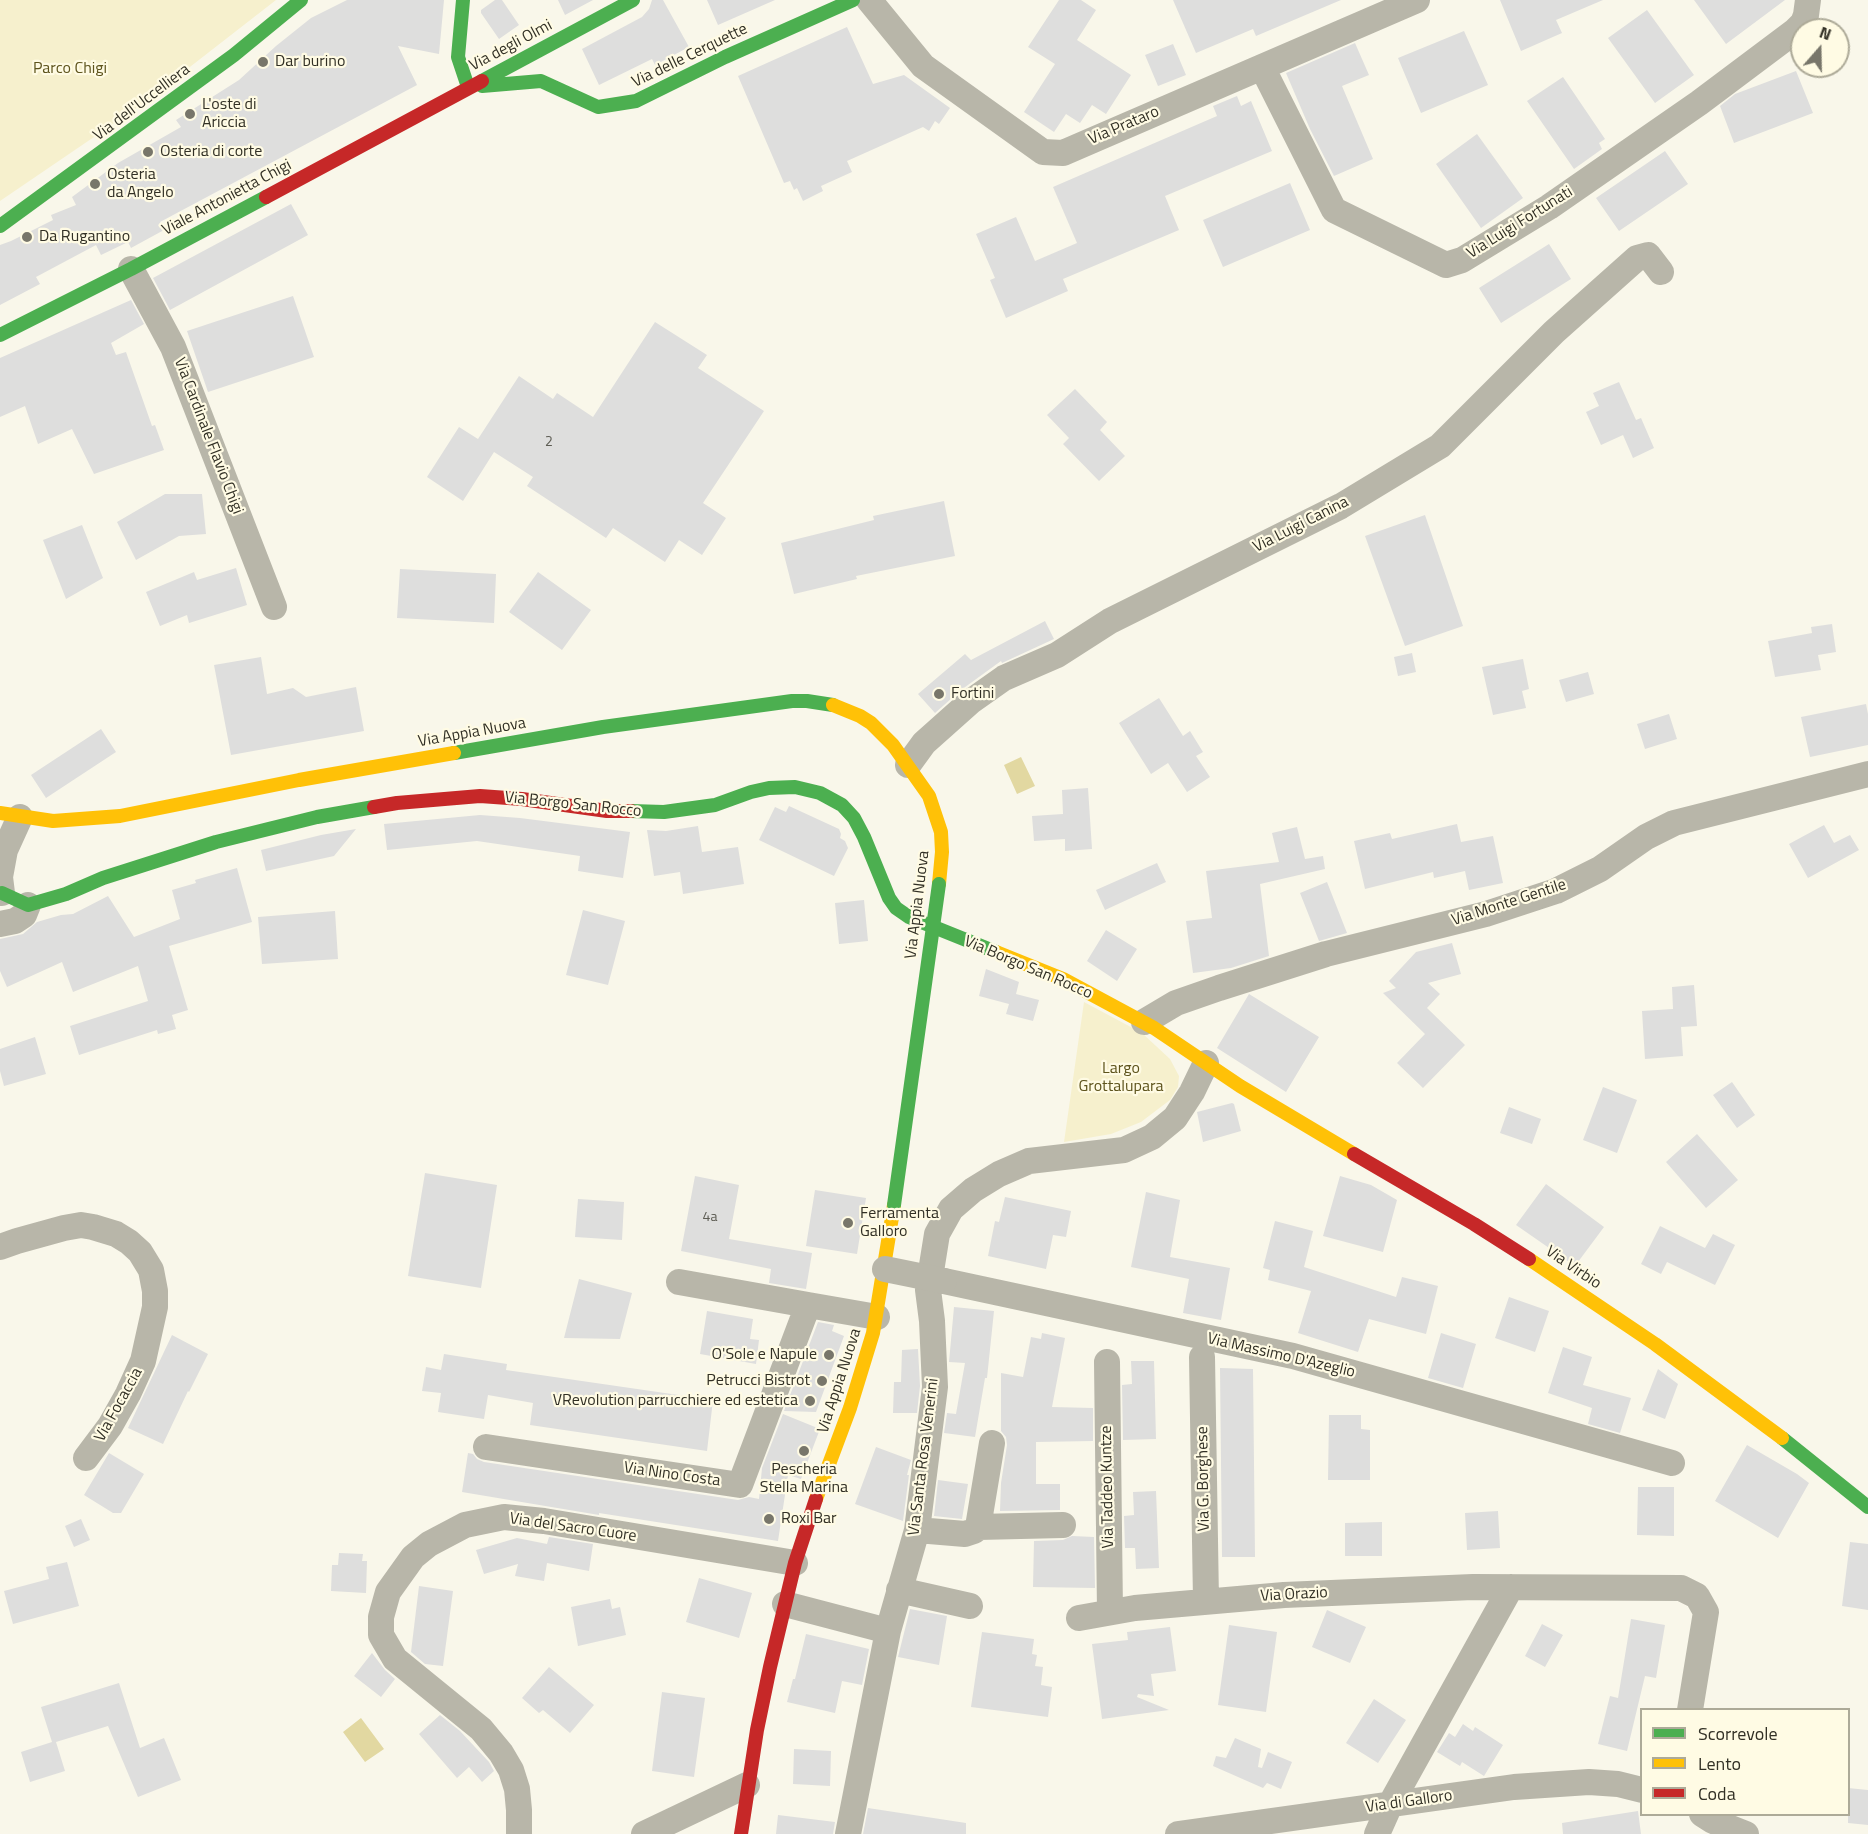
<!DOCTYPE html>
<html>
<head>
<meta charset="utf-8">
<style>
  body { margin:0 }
  #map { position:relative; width:1868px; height:1834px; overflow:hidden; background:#f9f7ea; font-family:"Titillium Web",sans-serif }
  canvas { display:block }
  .legend { position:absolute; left:1640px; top:1708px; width:210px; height:108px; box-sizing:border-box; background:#fffbe4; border:2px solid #adaa98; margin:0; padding:8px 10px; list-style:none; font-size:18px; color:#323025 }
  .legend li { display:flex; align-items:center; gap:12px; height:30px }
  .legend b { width:30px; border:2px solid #adaa98 }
  .north { position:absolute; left:1790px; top:18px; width:60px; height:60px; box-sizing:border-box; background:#fffbe4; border:2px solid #adaa98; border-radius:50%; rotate:20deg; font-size:16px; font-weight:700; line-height:24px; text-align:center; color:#323025 }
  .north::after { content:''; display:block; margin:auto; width:21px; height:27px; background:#78766a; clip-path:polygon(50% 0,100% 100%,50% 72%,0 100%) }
</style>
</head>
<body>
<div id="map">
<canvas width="1868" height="1834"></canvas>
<ul class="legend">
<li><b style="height:8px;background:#4caf50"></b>Scorrevole</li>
<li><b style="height:8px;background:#ffc107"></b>Lento</li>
<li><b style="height:8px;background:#c62828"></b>Coda</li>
</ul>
<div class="north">N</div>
</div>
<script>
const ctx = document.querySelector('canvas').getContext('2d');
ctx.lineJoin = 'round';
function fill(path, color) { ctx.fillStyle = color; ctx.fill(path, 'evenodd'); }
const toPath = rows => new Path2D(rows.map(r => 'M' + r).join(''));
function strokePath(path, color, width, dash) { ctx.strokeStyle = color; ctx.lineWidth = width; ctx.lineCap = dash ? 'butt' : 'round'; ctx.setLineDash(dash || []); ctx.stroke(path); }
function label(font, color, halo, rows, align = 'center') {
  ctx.font = font + ' "Titillium Web",sans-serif'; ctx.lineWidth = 4.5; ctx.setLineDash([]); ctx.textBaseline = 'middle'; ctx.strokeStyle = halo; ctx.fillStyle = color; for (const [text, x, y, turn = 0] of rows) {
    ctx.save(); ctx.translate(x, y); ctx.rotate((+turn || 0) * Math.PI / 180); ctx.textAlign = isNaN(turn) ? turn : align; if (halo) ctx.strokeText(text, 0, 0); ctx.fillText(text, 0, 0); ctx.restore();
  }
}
const green = toPath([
  [0,0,276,0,141,105,0,201],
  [1084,1002,1142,1033,1170,1059,1179,1076,1178,1087,1170,1100,1141,1122,1111,1134,1064,1142]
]);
const water = toPath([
  [1021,757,1035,786,1017,794,1004,765],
  [361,1718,384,1749,365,1762,343,1732]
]);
const building = toPath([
  [347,0,444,0,439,54,398,46,417,85,160,222,164,230,131,248,128,242,101,255,96,245,36,277,40,284,0,305,0,245,11,241,53,220,51,215,76,205,72,197,118,163,181,127,176,120,239,80,276,46,311,18],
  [495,0,502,0,519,25,499,39,481,13,481,10],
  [558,0,593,0,565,15],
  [652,0,663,0,689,47,655,65,652,59,599,85,582,49,642,17,649,9],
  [707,0,775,0,718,25],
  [1059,0,1081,0,1096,10,1077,40,1131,75,1106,114,1092,105,1080,123,1066,114,1054,132,1024,112,1055,64,1028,47],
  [1173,0,1341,0,1256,36,1253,29,1196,53],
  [1500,0,1603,0,1556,20,1562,33,1521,51],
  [1694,0,1785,0,1726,44],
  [1647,10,1694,75,1655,103,1608,38],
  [847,27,873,84,904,75,950,108,939,124,935,121,929,131,923,127,847,161,852,172,821,186,823,191,803,201,797,188,794,190,790,181,784,183,738,76],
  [1464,31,1488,85,1421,113,1398,58],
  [1355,43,1369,75,1342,86,1373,159,1334,176,1310,129,1286,73],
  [1173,44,1186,75,1158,86,1145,55],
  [1796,71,1813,113,1734,143,1720,106,1735,94],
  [1563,77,1605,139,1599,143,1602,149,1574,169,1527,101],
  [1237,96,1241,106,1251,101,1272,151,1165,196,1179,230,1063,279,1068,291,1006,318,990,280,995,278,976,234,1016,217,1035,261,1077,243,1053,187,1217,116,1213,106],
  [1477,134,1523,198,1481,228,1436,164],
  [1665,151,1688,184,1619,231,1596,198],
  [1290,183,1310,230,1223,267,1203,220],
  [291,204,308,235,170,310,153,278],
  [1549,244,1571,279,1501,323,1479,288],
  [293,296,314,357,208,392,187,331],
  [131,300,144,324,111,343,116,355,126,352,152,426,155,425,164,450,94,474,72,429,38,444,25,406,0,417,0,358],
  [655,322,707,355,698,368,764,411,703,503,726,518,702,555,679,540,665,562,613,528,606,538,527,486,533,477,494,452,463,501,427,477,459,427,478,439,519,376,553,399,557,393,593,417],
  [1619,382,1636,420,1641,418,1654,448,1633,458,1623,435,1601,445,1586,412,1599,406,1593,393],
  [1075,389,1107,422,1100,430,1125,456,1099,481,1063,444,1069,438,1047,415],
  [165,494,202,494,206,534,179,536,136,560,117,522],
  [944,501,955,556,856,576,857,579,794,594,781,543,874,520,873,516],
  [1425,515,1463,626,1405,646,1365,536],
  [82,525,103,578,66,599,43,540],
  [236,568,247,605,189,623,187,615,160,626,146,592,194,572,197,580],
  [400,569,496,574,494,623,397,618],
  [538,572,591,610,562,650,509,612],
  [1045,621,1054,639,1002,663,1001,661,961,690,935,713,918,694,965,654,971,660],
  [1832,624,1836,652,1818,655,1821,670,1775,677,1768,641,1812,633,1811,627],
  [1412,653,1416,672,1398,676,1394,657],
  [261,657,267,694,293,688,306,697,356,687,364,731,231,755,214,665],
  [1523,659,1529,689,1522,691,1526,708,1493,715,1482,667],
  [1588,672,1594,694,1566,702,1559,680],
  [1159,698,1183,736,1190,731,1203,752,1196,756,1210,777,1187,792,1168,763,1151,774,1119,723],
  [1866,704,1868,714,1868,745,1810,757,1801,717],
  [1669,714,1677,739,1645,749,1637,724],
  [101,729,116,752,46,798,31,775],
  [1088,788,1092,849,1065,851,1065,839,1034,841,1032,816,1063,814,1062,790],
  [789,806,839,829,841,834,840,838,845,841,848,848,834,876,759,840,775,807,786,812],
  [480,815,520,818,630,832,623,878,578,871,580,856,477,841,387,850,384,824],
  [1457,824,1461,842,1493,836,1503,883,1469,890,1465,871,1434,878,1433,872,1365,889,1354,841,1390,833,1392,839],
  [1824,825,1834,843,1850,835,1859,850,1808,878,1789,844],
  [698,826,702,852,738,847,744,884,683,894,680,872,654,876,647,830,666,831],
  [1297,827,1305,859,1323,856,1325,869,1260,884,1269,956,1231,968,1193,973,1186,921,1212,918,1206,871,1279,862,1272,833],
  [356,829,334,856,266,871,261,850,321,835],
  [1157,863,1166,882,1105,910,1096,890],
  [237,868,252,922,169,946,188,1010,172,1015,176,1029,158,1034,157,1030,79,1055,70,1026,148,1001,138,966,73,992,62,962,7,987,0,971,0,939,23,934,37,922,61,915,73,914,108,896,134,937,180,919,172,890,196,883,195,880],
  [1327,882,1347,933,1319,941,1300,893],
  [864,900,868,941,839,944,835,903],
  [583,910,625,921,608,985,566,975],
  [335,911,338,959,262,964,258,917],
  [1106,930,1137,949,1117,981,1087,961],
  [1452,943,1461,974,1428,983,1440,994,1427,1008,1465,1045,1423,1088,1397,1063,1425,1034,1383,993,1396,988,1389,981,1416,952],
  [986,969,1019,982,1016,994,1039,1000,1033,1021,1006,1014,1009,1004,979,996],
  [1694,985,1697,1026,1681,1027,1683,1056,1645,1059,1642,1011,1673,1009,1672,987],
  [1249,994,1319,1037,1286,1092,1217,1048],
  [35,1037,46,1074,4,1086,0,1071,0,1049],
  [1732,1082,1755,1115,1737,1128,1713,1095],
  [1603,1087,1637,1100,1617,1153,1583,1140],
  [1232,1103,1234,1104,1241,1131,1203,1142,1197,1112],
  [1509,1107,1541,1119,1532,1144,1500,1133],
  [1697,1134,1738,1180,1706,1208,1666,1162],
  [425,1173,497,1185,481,1288,408,1276],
  [695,1176,739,1185,729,1239,812,1253,806,1289,769,1283,771,1269,681,1251],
  [1340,1176,1371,1185,1397,1200,1383,1252,1323,1236],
  [1546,1184,1604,1227,1575,1266,1516,1225],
  [815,1190,866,1198,857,1254,806,1246],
  [1146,1192,1180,1200,1170,1257,1230,1268,1221,1320,1183,1313,1189,1279,1131,1267],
  [1005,1197,1071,1211,1066,1237,1053,1235,1046,1269,988,1256,995,1221,999,1222],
  [578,1199,624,1202,622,1240,575,1237],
  [1275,1221,1313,1231,1304,1267,1396,1297,1402,1277,1438,1286,1426,1334,1369,1319,1358,1352,1298,1333,1311,1291,1268,1280,1270,1270,1263,1268],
  [1660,1226,1705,1248,1713,1234,1735,1245,1715,1285,1667,1262,1661,1274,1641,1264],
  [579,1279,632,1293,620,1339,564,1338],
  [1509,1297,1549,1311,1535,1352,1495,1338],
  [954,1307,994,1311,987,1378,985,1378,975,1437,944,1433,947,1413,956,1414,965,1363,949,1362],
  [707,1311,753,1319,750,1339,759,1340,756,1364,700,1354],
  [818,1322,834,1325,832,1331,844,1336,816,1412,784,1411],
  [1042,1333,1065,1338,1052,1407,1093,1408,1093,1441,1036,1442,1036,1484,1060,1484,1060,1510,1000,1511,1001,1483,1007,1445,1006,1437,1001,1431,1001,1373,1023,1377,1031,1337,1041,1339],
  [1441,1333,1476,1344,1463,1388,1428,1378],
  [172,1335,208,1354,189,1392,188,1391,163,1444,128,1428],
  [1563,1347,1592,1357,1583,1385,1631,1398,1620,1433,1588,1424,1592,1408,1548,1393],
  [918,1349,920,1386,917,1413,893,1413,894,1382,901,1382,902,1350],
  [444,1354,507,1364,506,1370,713,1400,707,1451,530,1425,533,1403,488,1395,484,1419,438,1412,441,1393,422,1391,426,1367,441,1370],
  [1131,1361,1154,1361,1156,1439,1123,1440,1122,1385,1132,1384],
  [1220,1368,1253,1369,1255,1557,1222,1557],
  [1658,1369,1678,1384,1665,1419,1642,1410],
  [783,1414,820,1429,801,1479,788,1475,778,1541,599,1513,599,1515,462,1492,468,1453,473,1454,477,1459,484,1462,738,1500,749,1497,759,1499,762,1468],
  [1329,1415,1361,1415,1361,1429,1370,1430,1370,1480,1328,1480],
  [1747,1445,1797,1474,1809,1483,1778,1538,1715,1501],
  [876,1447,911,1460,907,1475,909,1475,903,1521,855,1504],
  [109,1453,144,1474,121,1513,113,1513,84,1495],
  [938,1480,968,1484,962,1519,934,1516],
  [1638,1487,1674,1487,1674,1536,1637,1535],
  [1156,1491,1159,1568,1136,1569,1135,1548,1125,1548,1124,1516,1134,1515,1133,1492],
  [1498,1511,1500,1548,1467,1550,1465,1513],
  [81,1519,90,1540,74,1547,65,1526],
  [1382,1522,1382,1556,1345,1556,1345,1523],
  [1072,1536,1094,1537,1095,1588,1033,1587,1034,1541,1063,1540],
  [549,1537,593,1544,589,1571,547,1563,544,1581,515,1576,518,1564,484,1574,476,1550,517,1538,547,1544],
  [1850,1542,1868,1544,1868,1610,1842,1606],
  [339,1553,363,1554,362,1561,367,1561,366,1593,331,1591,332,1565,338,1565],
  [67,1562,79,1606,13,1624,4,1591,49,1579,46,1567],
  [699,1578,752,1593,739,1638,686,1622],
  [419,1586,453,1591,443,1666,425,1664,411,1652],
  [610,1599,612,1609,620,1607,626,1635,578,1646,571,1607],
  [910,1609,947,1616,939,1665,898,1657],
  [1327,1610,1366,1627,1350,1663,1312,1647],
  [1631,1619,1665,1625,1656,1678,1645,1676,1627,1751,1598,1744,1610,1696,1618,1698],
  [1542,1624,1563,1635,1545,1667,1525,1656],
  [1229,1625,1277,1632,1266,1712,1218,1705],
  [1170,1627,1176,1671,1151,1674,1154,1696,1138,1694,1137,1697,1169,1710,1102,1719,1092,1644,1128,1640,1127,1632],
  [982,1632,1034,1639,1032,1654,1037,1655,1035,1666,1043,1667,1041,1685,1052,1687,1048,1717,971,1707],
  [806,1634,869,1649,862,1685,842,1681,835,1713,787,1702,793,1679,795,1679],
  [372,1653,385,1670,395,1679,381,1697,354,1676],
  [549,1667,594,1705,570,1733,543,1710,539,1713,522,1698],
  [119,1683,140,1748,164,1738,181,1780,138,1797,108,1726,56,1742,65,1771,30,1782,21,1752,52,1742,41,1707],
  [662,1692,705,1698,694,1777,652,1771],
  [1374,1699,1406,1720,1378,1763,1346,1743],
  [440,1715,460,1731,489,1762,494,1771,482,1782,469,1767,457,1778,419,1734],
  [1463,1724,1473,1731,1475,1727,1503,1745,1484,1776,1462,1762,1460,1766,1437,1752,1449,1733,1455,1737],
  [1235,1738,1261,1749,1258,1767,1262,1768,1268,1752,1292,1762,1281,1789,1267,1783,1263,1788,1213,1766,1216,1756,1226,1758],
  [794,1749,831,1751,830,1786,793,1784],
  [1848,1788,1868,1790,1868,1825,1848,1823],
  [868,1808,966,1823,966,1834,863,1834],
  [1638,1811,1641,1834,1563,1834,1562,1823],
  [778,1815,835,1822,833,1834,776,1834]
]);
const street = toPath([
  [869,0,923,66,1043,152,1063,153,1417,0],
  [1262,67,1334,210,1446,265,1462,260,1549,207,1699,103,1795,31,1803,23,1806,15,1808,0],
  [131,269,173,347,274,607],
  [908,765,924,743,970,702,1004,678,1057,655,1110,621,1341,506,1440,446,1554,332,1637,258,1648,255,1661,272],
  [0,892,2,893,0,877,5,850,20,817],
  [0,924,15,921,24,915,28,905],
  [1144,1022,1176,1003,1219,988,1326,954,1486,914,1556,891,1600,869,1646,837,1674,823,1868,774],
  [0,1247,17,1241,64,1228,81,1225,93,1227,116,1234,129,1242,140,1252,151,1270,155,1291,155,1307,143,1361,128,1394,110,1426,86,1458],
  [944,1281,1293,1356,1672,1463],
  [679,1282,808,1305],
  [1202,1357,1206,1601],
  [1107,1362,1110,1612],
  [486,1447,740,1485,808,1305,877,1317],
  [978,1527,992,1443],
  [917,1530,965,1534,974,1531,978,1527,1063,1525],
  [899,1590,970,1606],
  [785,1604,888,1631],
  [1079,1618,1135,1608,1284,1595,1473,1587,1681,1588,1697,1596,1706,1612,1690,1710],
  [1702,1814,1713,1821,1746,1834],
  [519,1834,519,1810,517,1789,511,1770,501,1753,481,1729,395,1659,381,1635,381,1617,388,1592,413,1557,429,1544,465,1525,504,1517,544,1521,795,1563],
  [644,1834,747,1785],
  [848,1834,888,1631,917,1530,935,1387,932,1321,928,1290,937,1234,951,1209,973,1190,999,1174,1029,1161,1124,1150,1152,1137,1175,1118,1192,1092,1206,1063],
  [1178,1834,1514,1787,1589,1782,1618,1784,1642,1790],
  [1377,1834,1390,1805,1511,1587]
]);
const fast = toPath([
  [463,0,458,57,468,87],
  [482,81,633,0],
  [482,86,541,81,598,107,636,101,725,57,853,0],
  [0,226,234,55,301,0],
  [0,335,131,269,266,197],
  [454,753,603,727,792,701,807,701,833,705],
  [631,811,664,812,715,805,751,792,769,788,795,787,820,793,842,805,854,818,864,837,889,898,896,908,909,917,996,952],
  [2,893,28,905,66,894,103,878,216,842,317,817,374,807],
  [1782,1438,1868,1507]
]);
const slow = toPath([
  [833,705,860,716,871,723,893,745,929,796,941,832,942,852,939,884],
  [0,813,53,821,120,816,299,780,454,753],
  [996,952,1063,979,1154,1028,1240,1086,1354,1154],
  [1529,1259,1655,1344,1782,1438],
  [816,1499,850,1408,873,1333,894,1205]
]);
const jam = toPath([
  [266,197,482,81],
  [374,807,397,803,480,796,522,799,607,811,631,811],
  [1354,1154,1474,1224,1529,1259],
  [741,1834,757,1730,770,1667,795,1563,816,1499]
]);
const streetBridge = toPath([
  [885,1269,944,1281]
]);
const fastBridge = toPath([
  [894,1205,939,884]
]);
const markers = [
  [263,62,6,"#78766a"],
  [190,114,6,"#78766a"],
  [148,152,6,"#78766a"],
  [95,184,6,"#78766a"],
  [27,237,6,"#78766a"],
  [939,694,6,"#78766a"],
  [848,1223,6,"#78766a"],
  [829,1355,6,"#78766a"],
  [822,1381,6,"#78766a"],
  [810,1401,6,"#78766a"],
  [804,1451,6,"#78766a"],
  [769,1519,6,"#78766a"]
];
const numberNames = [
  ["2",549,443],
  ["4a",710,1218]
];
const streetNames = [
  ["Via degli Olmi",511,46,-28],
  ["Via delle Cerquette",690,56,-26],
  ["Via dell'Uccelliera",142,103,-37],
  ["Via Prataro",1124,126,-23],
  ["Viale Antonietta Chigi",227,198,-28],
  ["Via Luigi Fortunati",1520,223,-32],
  ["Via Cardinale Flavio Chigi",208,436,69],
  ["Via Luigi Canina",1301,525,-27],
  ["Via Appia Nuova",472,733,-10],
  ["Via Borgo San Rocco",573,805,6],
  ["Via Monte Gentile",1509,903,-18],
  ["Via Appia Nuova",918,905,-83],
  ["Via Borgo San Rocco",1028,968,23],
  ["Via Virbio",1573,1268,34],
  ["Via Massimo D'Azeglio",1281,1356,13],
  ["Via Appia Nuova",840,1381,-72],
  ["Via Focaccia",119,1405,-61],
  ["Via Santa Rosa Venerini",924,1457,-83],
  ["Via Nino Costa",672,1475,8],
  ["Via G. Borghese",1204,1479,-91],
  ["Via Taddeo Kuntze",1108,1487,-91],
  ["Via del Sacro Cuore",573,1528,8],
  ["Via Orazio",1294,1595,-3],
  ["Via di Galloro",1409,1802,-8]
];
const poiNames = [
  ["Dar burino",275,62],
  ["L'oste di",202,105],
  ["Ariccia",202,123],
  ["Osteria di corte",160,152],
  ["Osteria",107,175],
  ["da Angelo",107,193],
  ["Da Rugantino",39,237],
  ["Fortini",951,694],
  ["Ferramenta",860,1214],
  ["Galloro",860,1232],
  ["O'Sole e Napule",817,1355,"right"],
  ["Petrucci Bistrot",810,1381,"right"],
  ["VRevolution parrucchiere ed estetica",798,1401,"right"],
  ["Pescheria",804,1470,"center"],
  ["Stella Marina",804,1488,"center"],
  ["Roxi Bar",781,1519]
];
const parkNames = [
  ["Parco Chigi",70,69],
  ["Largo",1121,1069],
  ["Grottalupara",1121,1087]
];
fill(green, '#f6f0cd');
fill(water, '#e2d8a1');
fill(building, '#dededd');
strokePath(street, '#b8b6a9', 26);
strokePath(fast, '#4caf50', 14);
strokePath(slow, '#ffc107', 14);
strokePath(jam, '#c62828', 14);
strokePath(streetBridge, '#b8b6a9', 26);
strokePath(fastBridge, '#4caf50', 14);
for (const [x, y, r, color] of markers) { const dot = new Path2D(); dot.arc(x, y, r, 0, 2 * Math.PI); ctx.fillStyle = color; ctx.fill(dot); strokePath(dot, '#fffbe4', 2); }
label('14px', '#5d5c53', null, numberNames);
label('16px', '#323025', '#fffbe4', streetNames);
label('16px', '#323025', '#fffbe4', poiNames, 'left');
label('16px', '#5e541d', '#fffbe4', parkNames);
</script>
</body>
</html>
